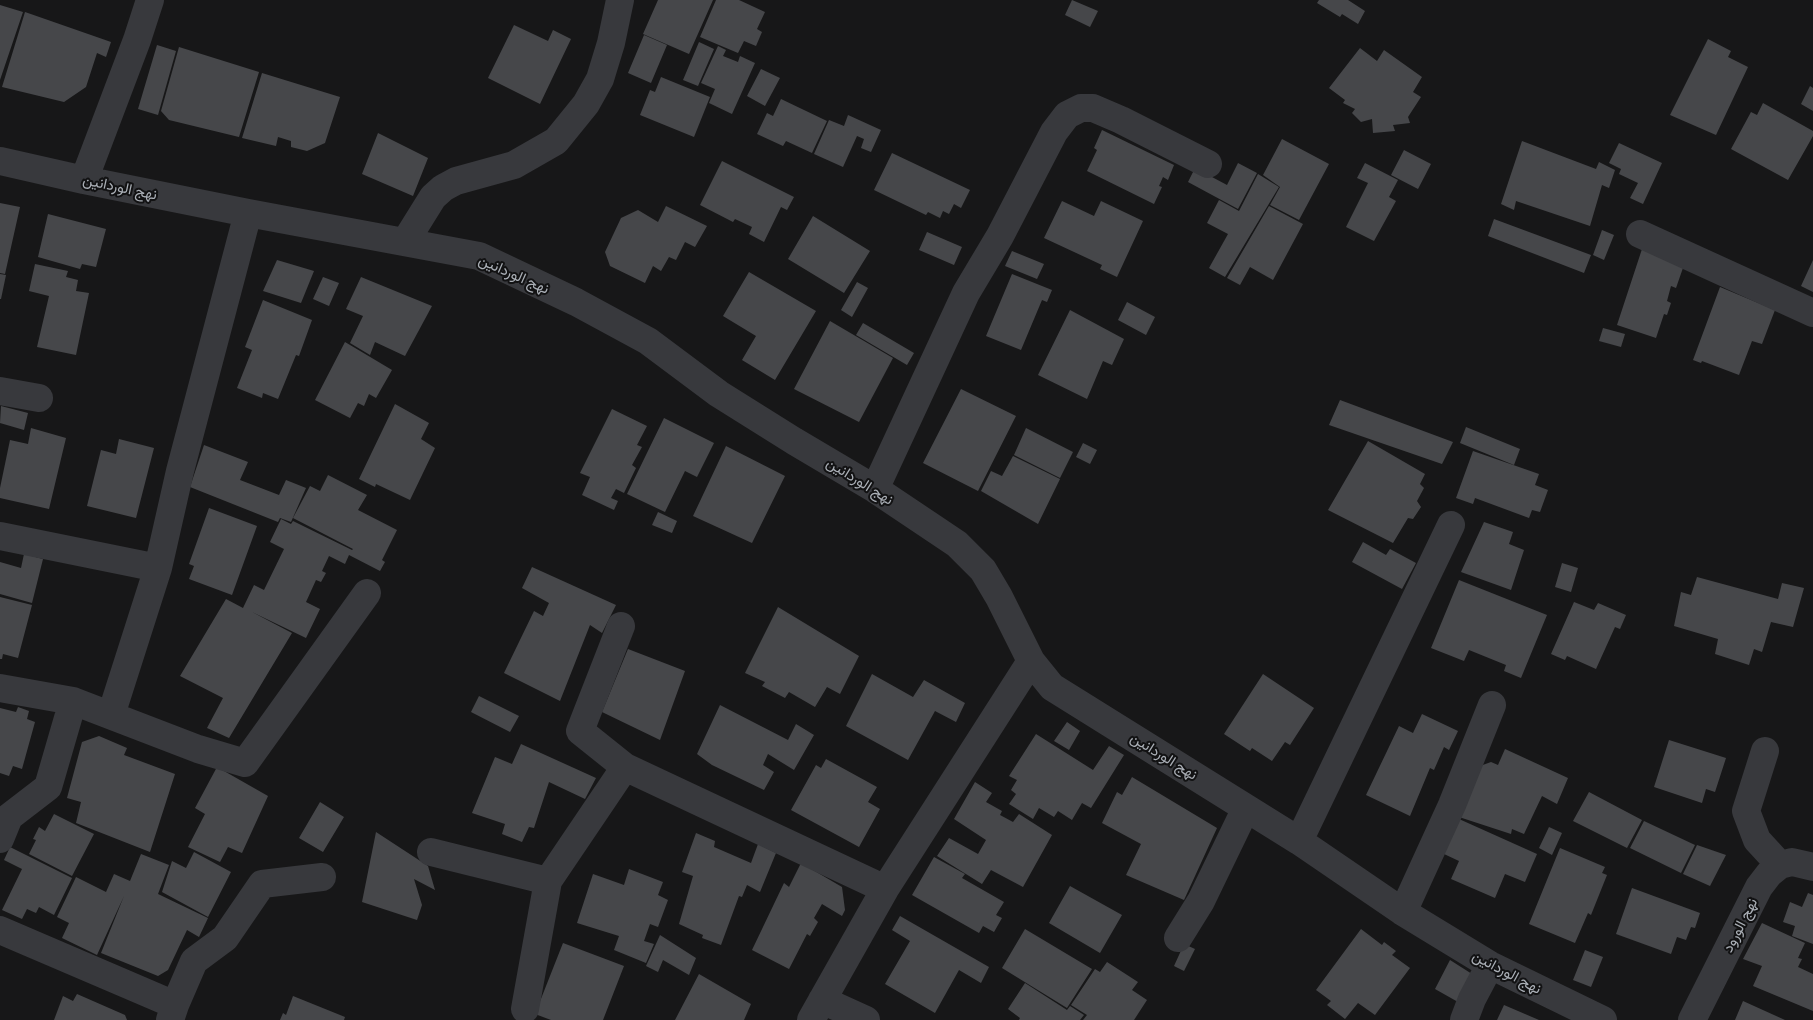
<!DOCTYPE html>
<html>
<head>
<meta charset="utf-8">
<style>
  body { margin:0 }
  canvas { display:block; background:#171718 }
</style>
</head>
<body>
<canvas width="1813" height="1020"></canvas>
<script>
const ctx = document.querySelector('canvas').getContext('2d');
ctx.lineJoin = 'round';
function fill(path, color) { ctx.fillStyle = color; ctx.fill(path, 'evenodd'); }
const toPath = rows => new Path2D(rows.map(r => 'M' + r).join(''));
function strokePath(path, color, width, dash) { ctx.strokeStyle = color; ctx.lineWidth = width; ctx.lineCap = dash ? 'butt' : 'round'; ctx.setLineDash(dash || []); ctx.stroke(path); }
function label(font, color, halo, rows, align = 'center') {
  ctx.font = font + ' Ubuntu,Vazirmatn,sans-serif'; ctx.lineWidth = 4; ctx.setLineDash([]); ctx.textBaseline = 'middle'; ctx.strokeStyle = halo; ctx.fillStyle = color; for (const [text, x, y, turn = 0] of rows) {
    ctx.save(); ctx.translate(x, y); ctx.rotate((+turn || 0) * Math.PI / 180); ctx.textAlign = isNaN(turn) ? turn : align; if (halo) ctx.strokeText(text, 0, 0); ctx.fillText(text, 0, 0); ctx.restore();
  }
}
const building = toPath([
  [658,0,713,0,689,54,643,34],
  [716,0,739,0,765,12,757,29,762,32,756,46,744,41,738,53,700,37],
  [1072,0,1098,11,1090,27,1065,15],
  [1319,0,1348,0,1365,11,1358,24,1342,14,1340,17,1317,3],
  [0,5,23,12,0,80],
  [25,12,111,42,106,57,97,53,86,87,64,102,2,87],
  [514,25,548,41,553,30,571,39,540,104,488,78],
  [644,35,667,45,651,83,628,73],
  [1708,39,1731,51,1728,57,1748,67,1716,135,1670,115],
  [699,42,714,49,698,86,683,80],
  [157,45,176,51,158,115,138,109],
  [718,46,726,50,723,56,738,62,740,56,755,63,732,114,709,103,715,89,701,83],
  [179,47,259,72,239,137,169,120,161,111],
  [1360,48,1377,61,1384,50,1422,77,1413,92,1421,97,1408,117,1410,123,1393,125,1395,131,1373,133,1372,119,1361,122,1352,113,1355,109,1343,103,1345,100,1329,88],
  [761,69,780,78,765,106,747,96],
  [262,73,340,97,325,143,307,151,291,147,291,141,278,137,276,146,242,138],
  [661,77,710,97,694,137,640,115,650,90,655,92],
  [1810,86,1813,88,1813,111,1801,104],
  [781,99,827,121,812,153,786,141,783,146,757,134,767,113,773,116],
  [1763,103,1813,131,1813,136,1788,180,1731,149,1751,112,1757,115],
  [848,115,881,130,871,152,861,148,864,139,857,136,843,167,814,154,829,120,844,126],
  [1102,130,1174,165,1168,180,1163,177,1159,186,1162,187,1154,204,1087,171,1097,150,1094,148],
  [378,133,428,158,413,196,362,174],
  [1282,139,1329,164,1299,220,1270,205,1280,187,1263,175],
  [1522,141,1596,169,1599,162,1615,170,1609,188,1602,185,1590,226,1516,201,1514,210,1501,204],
  [1619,143,1662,163,1643,204,1630,198,1638,183,1619,174,1621,169,1609,163],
  [1404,150,1431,164,1418,189,1391,175],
  [892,153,970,190,961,208,954,204,949,214,943,211,940,218,928,212,926,215,874,190],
  [722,161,794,197,787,210,781,207,764,242,749,234,752,227,735,219,733,222,700,205],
  [1238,163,1257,173,1238,209,1188,182,1195,168,1227,185],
  [1365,163,1398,180,1389,197,1396,201,1374,241,1346,227,1368,183,1357,178],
  [1258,174,1279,187,1225,277,1209,268,1228,234,1207,223,1219,200,1239,211],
  [1062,201,1094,216,1101,201,1143,221,1117,277,1100,269,1102,265,1044,238],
  [0,203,20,207,5,274,0,273],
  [666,206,707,226,695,247,685,242,676,260,669,257,661,271,653,266,645,283,610,266,605,252,621,218,638,210,658,222],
  [1269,206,1303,224,1273,280,1250,267,1240,285,1227,278],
  [48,214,106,229,96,267,82,264,80,269,38,257],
  [813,216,870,251,844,293,788,259],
  [1494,219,1591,255,1584,273,1488,236],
  [1602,230,1614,235,1604,260,1593,255],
  [927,232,962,247,954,265,919,250],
  [1642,249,1684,265,1676,288,1671,286,1667,301,1671,303,1667,315,1664,314,1656,338,1617,325],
  [1012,251,1044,264,1037,279,1005,266],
  [277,260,314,271,301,303,263,291],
  [1813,260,1813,292,1801,286],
  [35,264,68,271,66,277,78,280,76,291,89,293,76,355,37,347,49,296,29,291],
  [749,272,816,311,775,380,742,360,756,336,723,316],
  [0,274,6,275,1,299,0,299],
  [1012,274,1052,290,1047,302,1042,300,1021,350,986,336],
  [323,277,339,283,329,306,313,299],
  [361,277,432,306,405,356,375,342,370,355,350,343,363,316,346,309],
  [857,282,868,288,852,317,841,310],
  [1720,287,1775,310,1762,344,1752,341,1739,375,1702,361,1701,363,1693,360],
  [263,300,312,320,299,356,296,355,278,399,263,393,262,398,237,388,252,350,245,347],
  [1127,302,1155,317,1146,335,1118,320],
  [1070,310,1124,339,1112,365,1103,361,1087,399,1038,375],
  [830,321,893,358,859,422,794,389],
  [863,323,914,353,907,365,856,335],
  [1603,328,1625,334,1621,347,1599,341],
  [345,342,392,370,376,398,369,394,364,406,358,403,350,418,315,400],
  [961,389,1016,416,978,491,923,463],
  [1340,400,1453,442,1442,464,1329,425],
  [395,404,429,423,421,439,435,448,410,500,376,484,375,487,359,479],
  [1,406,28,413,24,430,0,423],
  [612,409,647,426,637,445,642,447,632,465,636,468,624,493,616,489,611,498,618,501,614,510,582,495,590,477,580,473],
  [664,418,714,443,697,477,685,471,665,512,627,494],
  [1466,427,1520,449,1514,465,1460,443],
  [31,428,66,438,49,509,0,498,0,488,10,440,28,444],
  [1026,428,1073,452,1060,478,1014,455],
  [119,439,154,448,136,518,87,506,101,450,116,454],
  [1368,441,1425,474,1420,484,1424,488,1417,501,1421,507,1413,519,1408,518,1393,543,1328,510],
  [1083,443,1097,450,1090,464,1076,457],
  [204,445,248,462,240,480,279,495,286,480,306,488,291,522,280,518,278,522,190,487],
  [726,446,785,476,752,543,693,516],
  [1473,451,1539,474,1535,485,1548,490,1540,512,1532,510,1529,518,1475,498,1473,504,1456,498],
  [1013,456,1060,479,1038,524,981,491,991,471,1002,476],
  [328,475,367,495,358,510,397,530,382,560,385,562,380,571,349,555,345,564,329,556,322,571,326,573,321,582,316,580,306,602,320,609,306,638,252,612,292,633,229,738,207,728,223,698,180,676,226,599,243,608,254,585,264,590,284,549,270,542,281,519,291,524,293,521,352,550,353,549,293,518,310,486,320,491],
  [209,508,257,526,232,595,189,579,194,566,189,564],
  [658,512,677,521,672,533,652,525],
  [1484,522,1513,532,1509,544,1524,550,1511,590,1461,572],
  [1363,542,1386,555,1390,549,1416,563,1402,589,1352,562],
  [24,554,43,559,32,603,0,594,0,562,21,568],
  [1562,563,1578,568,1571,592,1555,587],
  [532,567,616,605,602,633,590,625,560,701,504,673,534,611,543,616,549,603,522,588],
  [1697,577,1778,599,1782,583,1804,588,1793,627,1771,622,1762,652,1754,649,1749,665,1715,654,1718,639,1674,626,1681,592,1691,595],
  [1459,580,1547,615,1521,678,1504,671,1506,665,1469,650,1464,661,1431,648],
  [0,597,32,605,18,658,3,654,2,659,0,659],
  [1574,602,1594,610,1598,603,1626,615,1620,629,1615,627,1596,669,1567,656,1565,660,1551,654],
  [778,607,859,656,840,694,827,687,815,707,789,692,785,698,762,686,765,682,745,673],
  [628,649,685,671,660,740,602,712],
  [872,674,913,697,924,680,965,703,956,722,935,711,908,760,846,726],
  [1263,674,1314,708,1290,745,1285,742,1272,761,1252,748,1250,751,1224,734],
  [479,696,519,716,510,732,471,712],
  [720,705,788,740,796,724,814,735,794,770,768,754,763,765,774,772,764,790,712,765,697,754],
  [18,707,29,711,27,719,35,722,22,769,13,766,9,776,0,773,0,708,16,712],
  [1422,714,1458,731,1449,750,1444,747,1434,770,1430,768,1410,816,1366,795,1399,726,1413,733],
  [1067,722,1080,731,1069,750,1054,741],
  [1036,734,1093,770,1109,746,1124,755,1091,808,1082,803,1072,820,1058,811,1054,817,1039,808,1033,819,1009,804,1016,794,1011,790,1017,780,1009,776],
  [99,736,127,748,124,755,175,774,150,852,76,823,81,802,67,798,82,742],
  [1669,740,1726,758,1715,792,1706,789,1702,803,1654,787],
  [521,744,596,778,585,799,549,782,534,828,529,827,522,842,502,834,505,824,472,813,495,757,512,764],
  [1505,749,1568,778,1557,804,1542,796,1524,834,1512,829,1511,834,1459,817,1480,766,1491,762,1498,765],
  [826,759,877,787,868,802,880,809,859,847,791,810,816,765,821,768],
  [217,767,268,796,242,853,228,847,220,862,188,847,205,814,195,808],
  [1132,777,1217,828,1184,900,1126,875,1141,844,1102,823,1117,792,1122,795],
  [975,782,992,793,986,802,1002,811,1000,815,1013,822,1019,814,1052,835,1023,887,991,870,982,884,937,856,949,838,978,854,986,840,954,819],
  [1589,792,1642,820,1627,848,1573,821],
  [320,802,344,817,323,852,299,838],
  [54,814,94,834,72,876,29,854,36,840,33,839,39,827,45,831],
  [1459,819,1537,854,1525,882,1505,874,1495,898,1451,879,1459,861,1444,854],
  [1644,821,1695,845,1681,873,1630,848],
  [1549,827,1562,833,1552,855,1539,848],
  [376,832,428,866,435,890,414,879,422,905,417,920,362,902],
  [696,833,715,841,714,847,751,863,758,844,776,853,760,892,747,885,742,897,739,896,721,945,702,938,703,935,679,924,693,876,682,872],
  [1697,845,1726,855,1710,886,1683,874],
  [10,847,72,878,54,915,39,907,36,913,27,909,22,919,2,910,22,869,4,860],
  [1560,848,1605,867,1602,873,1607,875,1591,915,1588,913,1575,943,1529,924],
  [194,852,231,872,208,917,162,892,172,861,186,868],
  [141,854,169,865,158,894,208,918,199,937,187,930,168,970,158,976,101,953,124,896,97,955,62,938,69,923,57,917,76,877,106,892,114,874,130,881],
  [934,857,965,874,962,878,1004,902,996,915,1002,918,994,932,983,926,979,933,912,895],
  [801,863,842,887,845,910,842,916,822,904,814,918,818,922,810,936,807,934,789,969,752,950,784,883,789,887],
  [629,869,663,882,658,895,668,900,658,927,650,924,644,941,654,944,646,963,614,950,619,936,577,923,593,874,624,885],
  [1070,886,1122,915,1100,953,1049,923],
  [1632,888,1700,913,1695,928,1691,927,1686,940,1677,937,1671,954,1616,934],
  [1808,893,1813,895,1813,944,1792,936,1795,926,1783,922,1790,902,1802,907],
  [900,916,989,967,981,983,959,970,935,1013,885,984,910,941,892,930],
  [1762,923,1805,943,1798,958,1802,959,1798,967,1813,974,1813,1011,1753,986,1762,966,1743,959],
  [1025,929,1092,969,1067,1008,1002,968],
  [1361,929,1382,945,1384,942,1396,951,1392,955,1410,968,1375,1015,1358,1003,1345,1019,1327,1005,1331,1001,1316,990],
  [660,935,696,958,689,975,663,960,658,972,646,966],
  [563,943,624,966,603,1020,551,1020,535,1014],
  [1184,944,1195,949,1184,971,1174,966],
  [1585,950,1603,957,1591,987,1573,980],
  [1450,960,1472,974,1458,1002,1435,989],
  [1107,962,1138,982,1132,990,1147,1000,1134,1020,1083,1020,1087,1015,1071,1005,1095,969,1100,972],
  [699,974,751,1004,744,1020,675,1020],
  [1025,983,1067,1010,1070,1006,1084,1015,1080,1020,1019,1020,1020,1018,1008,1009],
  [77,994,125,1015,127,1020,54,1020,63,996,73,1001],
  [293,996,345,1017,344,1020,280,1020,283,1013,286,1015],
  [1743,1001,1785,1020,1735,1020],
  [1504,1005,1539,1020,1497,1020]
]);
const minor = toPath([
  [0,161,84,180,248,213,479,256,576,302,648,341,719,394,794,441,875,489,957,544,983,570,999,597,1031,661,1052,687,1299,841,1403,912,1490,965,1603,1020],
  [84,180,137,40,150,0],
  [1640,234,1813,313],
  [405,242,433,197,443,188,456,181,514,165,556,141,586,104,600,79,611,43,620,0],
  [0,391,39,398],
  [875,489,966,293,1000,236,1054,132,1067,115,1081,108,1093,108,1121,120,1208,164],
  [0,536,158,568],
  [621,626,580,731,625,767],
  [0,688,73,701,198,749,245,763,367,593],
  [111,715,158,568,180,471,248,213],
  [1765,751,1746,811,1757,840,1780,865],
  [0,839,9,817,48,787,73,701],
  [1299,841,1451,525],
  [431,852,548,881],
  [1403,912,1452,805,1492,705],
  [0,930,175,1005,170,1020],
  [1178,938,1201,901,1246,808],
  [822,1000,866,1020],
  [175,1005,194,961,225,938,262,884,322,877],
  [525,1009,548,881,625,767,885,889],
  [811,1020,885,889,1031,661],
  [1464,1020,1472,999,1490,965],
  [1692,1020,1759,887,1769,874,1780,865,1792,862,1813,867]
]);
const streetNames = [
  ["نهج الوردانين",120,187,12],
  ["نهج الوردانين",514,274,24],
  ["نهج الوردانين",860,481,32],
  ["نهج الوردانين",1164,756,32],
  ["نهج الورود",1740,925,-63],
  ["نهج الوردانين",1507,972,28]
];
fill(building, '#46474a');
strokePath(minor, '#38393d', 28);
label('15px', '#aaafb6', '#121213', streetNames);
</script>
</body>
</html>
